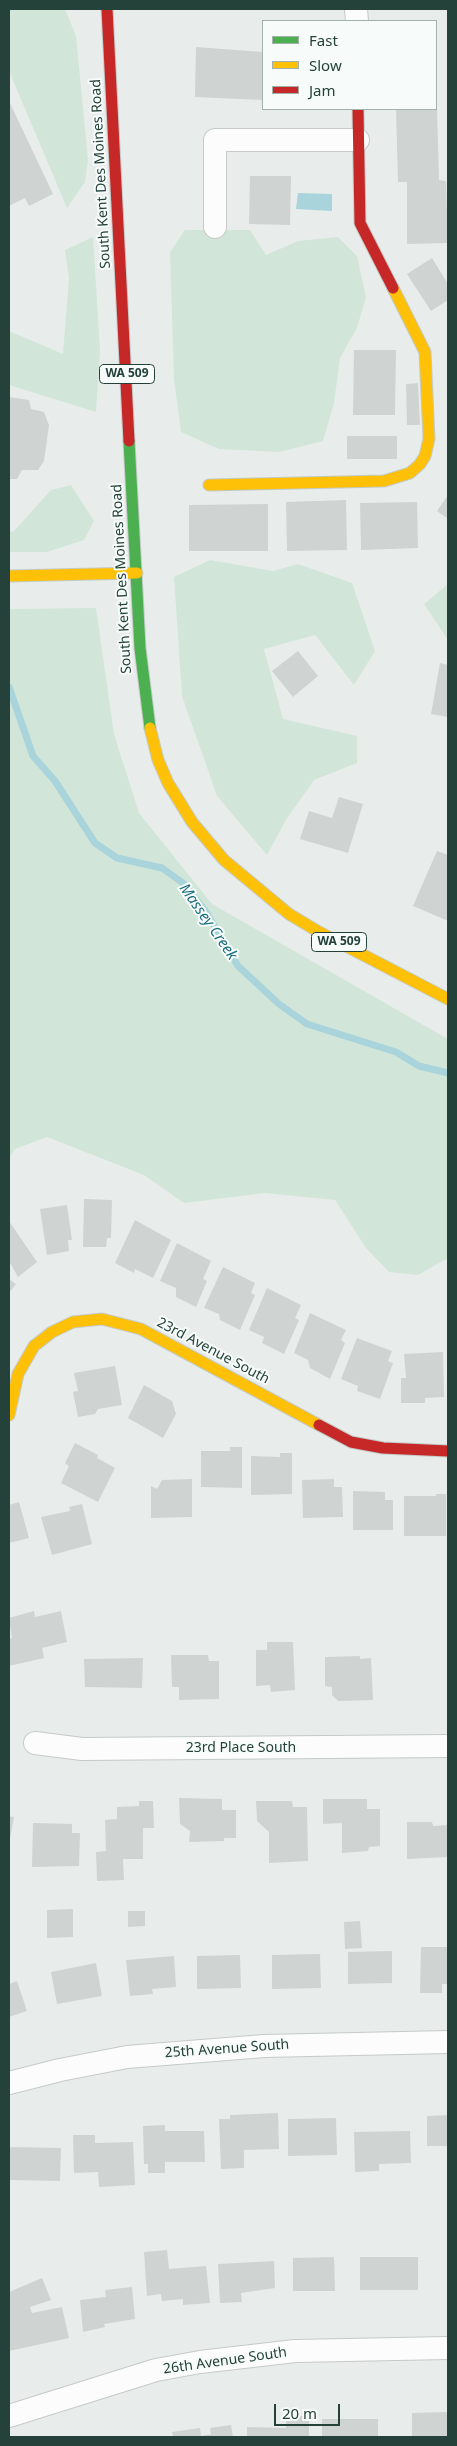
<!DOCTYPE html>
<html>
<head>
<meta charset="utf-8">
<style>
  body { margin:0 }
  #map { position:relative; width:457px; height:2446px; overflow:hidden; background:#e8edeb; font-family:"Noto Sans",sans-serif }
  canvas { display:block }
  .frame { position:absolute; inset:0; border:10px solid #24423a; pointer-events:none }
  .legend { position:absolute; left:262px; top:20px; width:175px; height:90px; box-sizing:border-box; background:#f7fbf9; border:1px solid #a3b1ad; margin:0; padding:6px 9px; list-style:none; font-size:15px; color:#24423a }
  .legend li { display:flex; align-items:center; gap:10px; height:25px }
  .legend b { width:25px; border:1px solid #a3b1ad }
  .scale { position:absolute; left:274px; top:2404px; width:66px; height:22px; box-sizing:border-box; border:2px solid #24423a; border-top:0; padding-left:6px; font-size:15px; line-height:18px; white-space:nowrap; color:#24423a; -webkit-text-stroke:4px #f7fbf9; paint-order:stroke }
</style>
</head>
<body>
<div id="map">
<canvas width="457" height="2446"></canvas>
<div class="frame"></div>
<ul class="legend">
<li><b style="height:6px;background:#4caf50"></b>Fast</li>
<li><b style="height:6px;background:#ffc107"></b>Slow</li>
<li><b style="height:6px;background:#c62828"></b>Jam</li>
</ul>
<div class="scale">20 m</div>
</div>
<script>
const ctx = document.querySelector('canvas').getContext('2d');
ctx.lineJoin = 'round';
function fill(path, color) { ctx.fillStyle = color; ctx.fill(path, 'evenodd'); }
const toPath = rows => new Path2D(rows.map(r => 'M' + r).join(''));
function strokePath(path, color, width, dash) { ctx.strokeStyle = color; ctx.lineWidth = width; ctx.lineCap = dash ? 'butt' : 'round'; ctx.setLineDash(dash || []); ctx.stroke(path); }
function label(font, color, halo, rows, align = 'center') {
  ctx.font = font + ' "Noto Sans",sans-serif'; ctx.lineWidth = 4; ctx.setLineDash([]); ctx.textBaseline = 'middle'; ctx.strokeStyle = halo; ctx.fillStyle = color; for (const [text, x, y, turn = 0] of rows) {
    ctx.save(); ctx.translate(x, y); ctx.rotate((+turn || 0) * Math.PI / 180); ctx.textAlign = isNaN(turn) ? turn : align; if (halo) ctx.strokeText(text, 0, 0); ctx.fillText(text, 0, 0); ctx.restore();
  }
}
const green = toPath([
  [9,9,65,9,76,36,88,160,85,182,67,208,9,71],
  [185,230,250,230,266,255,298,241,338,237,357,256,366,297,357,328,340,358,334,403,323,441,279,452,219,449,181,432,174,379,170,252],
  [93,237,100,351,96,412,9,385,9,331,63,354,69,278,65,250],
  [71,485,94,521,84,540,47,552,9,552,9,531,13,532,51,490],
  [210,560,273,571,298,564,352,583,375,651,354,685,315,635,264,649,283,719,357,736,357,763,314,780,286,820,267,855,217,796,182,696,174,577],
  [448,584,448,640,424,604],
  [96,608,114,734,139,813,212,904,448,1039,448,1258,418,1275,389,1272,366,1248,335,1200,265,1193,184,1203,144,1175,47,1137,15,1149,9,1158,9,609]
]);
const water = toPath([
  [298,193,332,194,332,211,296,209]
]);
const stream = toPath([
  [9,687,33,756,55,781,95,843,117,858,162,868,183,883,206,912,238,966,279,1004,307,1024,396,1052,419,1066,448,1073]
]);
const building = toPath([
  [196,47,263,52,263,100,195,97],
  [9,101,53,194,29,206,25,198,9,206],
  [396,109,437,109,439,180,446,181,448,243,407,244,407,182,398,182],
  [250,176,291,176,290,225,249,224],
  [432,258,448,284,448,300,431,311,407,274],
  [354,350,396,350,395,415,353,415],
  [418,383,420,425,407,425,406,384],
  [9,397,29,400,31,409,44,412,49,425,44,461,38,470,22,470,17,479,9,479],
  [347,436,397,436,397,459,347,459],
  [448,495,448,519,437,511],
  [346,500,347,550,287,551,286,502],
  [417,502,418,548,361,550,360,503],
  [268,504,268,551,189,551,189,505],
  [298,651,318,676,293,697,272,671],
  [440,663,448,665,448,717,431,714],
  [339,797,363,804,348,853,300,839,309,811,332,818],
  [437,851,448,855,448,921,413,906],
  [84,1199,112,1200,111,1238,107,1238,106,1247,83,1247],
  [67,1205,72,1240,68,1240,69,1251,47,1255,40,1209],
  [135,1220,171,1240,153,1278,135,1269,134,1273,115,1263],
  [9,1221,37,1262,18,1277,9,1261],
  [177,1243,211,1261,203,1279,207,1281,196,1307,176,1297,176,1288,160,1281],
  [223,1267,255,1283,251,1293,255,1295,240,1330,220,1320,219,1314,204,1308],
  [9,1279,16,1284,9,1293],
  [267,1288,301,1305,295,1318,299,1320,284,1354,262,1343,264,1337,249,1330],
  [310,1313,346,1330,341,1340,345,1343,330,1379,310,1368,308,1360,294,1353],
  [357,1338,392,1351,388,1361,393,1363,380,1399,357,1391,358,1386,341,1379],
  [443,1352,444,1397,425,1398,425,1403,401,1403,401,1378,406,1378,404,1354],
  [115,1366,122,1405,98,1409,95,1414,78,1417,73,1392,78,1391,74,1373],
  [144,1385,172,1401,176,1414,163,1438,128,1418],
  [75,1443,98,1455,97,1458,115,1468,98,1502,61,1483,69,1466,65,1463],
  [230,1447,242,1447,242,1488,201,1487,201,1451,230,1451],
  [280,1453,292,1453,292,1494,251,1495,251,1456,280,1457],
  [192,1479,192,1517,151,1518,151,1486,157,1489,162,1480],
  [334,1479,334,1487,342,1487,343,1517,303,1518,302,1480],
  [353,1491,385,1492,385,1500,393,1500,393,1530,353,1530],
  [436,1494,446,1494,446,1536,404,1536,404,1496,436,1496],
  [19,1502,29,1538,9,1543,9,1505],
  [82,1504,92,1544,52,1555,41,1517,70,1511,69,1507],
  [34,1611,35,1617,61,1611,67,1642,42,1648,44,1658,9,1666,9,1639,12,1638,9,1618],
  [267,1642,293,1642,295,1690,271,1692,270,1685,256,1686,256,1650,267,1650],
  [171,1655,208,1655,209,1661,219,1661,219,1699,179,1700,179,1687,172,1687],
  [360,1656,360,1659,371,1658,373,1700,338,1701,332,1695,332,1687,325,1686,325,1657],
  [143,1658,142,1688,85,1687,84,1659],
  [179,1798,222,1799,222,1810,236,1810,236,1838,224,1838,224,1841,189,1842,190,1831,180,1824],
  [323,1799,367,1799,367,1809,380,1809,380,1846,369,1847,368,1851,342,1853,342,1823,323,1824],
  [139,1801,153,1801,154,1828,143,1828,143,1859,123,1859,124,1880,97,1881,96,1852,106,1851,105,1820,117,1819,117,1807,139,1806],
  [256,1801,292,1801,293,1807,307,1807,308,1861,269,1863,269,1832,257,1821],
  [9,1816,14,1817,10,1839,9,1839],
  [407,1822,432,1822,433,1826,448,1825,448,1857,407,1859],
  [33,1823,72,1824,72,1833,80,1833,79,1866,32,1867],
  [73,1909,73,1937,47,1938,47,1910],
  [128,1911,145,1911,145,1926,128,1927],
  [360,1921,362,1948,345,1949,344,1922],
  [421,1947,448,1947,448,1984,442,1984,442,1993,420,1993],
  [392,1951,392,1983,348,1984,348,1952],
  [320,1954,321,1988,272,1989,272,1955],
  [240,1955,241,1988,197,1989,197,1956],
  [174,1956,176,1987,152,1989,153,1994,130,1996,126,1960],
  [96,1963,102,1996,57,2004,51,1972],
  [17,1981,27,2011,9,2017,9,1984],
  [278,2113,279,2149,244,2150,244,2168,221,2169,219,2119,230,2119,230,2115],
  [448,2115,448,2146,427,2146,427,2116],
  [336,2118,337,2155,288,2156,288,2119],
  [165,2125,165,2131,204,2131,205,2162,165,2162,165,2173,148,2173,148,2164,144,2164,143,2126],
  [410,2131,411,2163,379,2164,379,2171,355,2172,354,2132],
  [73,2135,95,2135,95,2143,133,2142,135,2185,99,2187,98,2172,74,2173],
  [9,2147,61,2148,60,2181,9,2180],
  [167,2250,169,2269,206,2266,210,2303,183,2305,183,2299,162,2301,161,2294,147,2296,144,2252],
  [334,2257,335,2291,293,2291,293,2258],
  [360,2257,418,2257,418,2290,360,2290],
  [274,2261,275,2288,241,2293,242,2302,220,2303,218,2264],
  [42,2278,51,2300,30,2307,32,2313,62,2307,69,2338,9,2351,9,2292],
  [132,2287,135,2319,104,2324,105,2327,83,2332,80,2300,106,2297,105,2290],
  [448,2412,448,2437,412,2437,412,2413],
  [286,2416,309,2416,309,2437,247,2437,247,2427,286,2428],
  [322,2419,378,2419,378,2437,322,2437],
  [231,2425,233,2437,173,2437,172,2432,200,2428,201,2436,211,2434,210,2428]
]);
const street = toPath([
  [356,9,357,21],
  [215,227,215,140,358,140],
  [35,1743,82,1749,448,1746],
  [9,2083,60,2070,127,2057,264,2046,448,2042],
  [9,2416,156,2370,200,2362,295,2351,448,2348]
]);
const fast = toPath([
  [129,441,140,648,150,728]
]);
const slow = toPath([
  [209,485,384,481,410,473,420,464,425,456,429,439,425,352,393,288],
  [9,576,137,573],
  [150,728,158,760,168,783,192,822,224,860,289,914,319,932,448,999],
  [9,1415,18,1374,34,1346,52,1332,73,1322,102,1319,141,1329,319,1425]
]);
const jam = toPath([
  [107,9,129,441],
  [358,109,360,223,393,288],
  [319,1425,351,1442,383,1448,448,1451]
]);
const shields = [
  [127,374,55],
  [339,942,55]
];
const shieldNames = [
  ["WA 509",127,374],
  ["WA 509",339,942]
];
const streetNames = [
  ["South Kent Des Moines Road",101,174,-93],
  ["South Kent Des Moines Road",122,579,-93],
  ["23rd Avenue South",213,1351,28],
  ["23rd Place South",241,1748],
  ["25th Avenue South",227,2049,-4],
  ["26th Avenue South",225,2361,-8]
];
const waterNames = [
  ["Massey Creek",208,922,55]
];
fill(green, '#d1e6d8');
fill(water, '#a9d4db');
strokePath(stream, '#a9d4db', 7);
fill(building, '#cfd4d2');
strokePath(street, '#c5cac8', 24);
strokePath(fast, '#c3cbc8', 13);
strokePath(slow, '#c3cbc8', 13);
strokePath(jam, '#c3cbc8', 13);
strokePath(street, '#fcfcfc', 22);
strokePath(fast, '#4caf50', 11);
strokePath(slow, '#ffc107', 11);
strokePath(jam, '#c62828', 11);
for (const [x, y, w] of shields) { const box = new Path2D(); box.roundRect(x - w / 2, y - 9.5, w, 19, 4); ctx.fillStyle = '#f7fbf9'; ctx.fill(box); strokePath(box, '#24423a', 1); }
label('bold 12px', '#24423a', null, shieldNames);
label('14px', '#24423a', '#f7fbf9', streetNames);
label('italic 15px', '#1c6f80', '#f7fbf9', waterNames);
</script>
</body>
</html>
